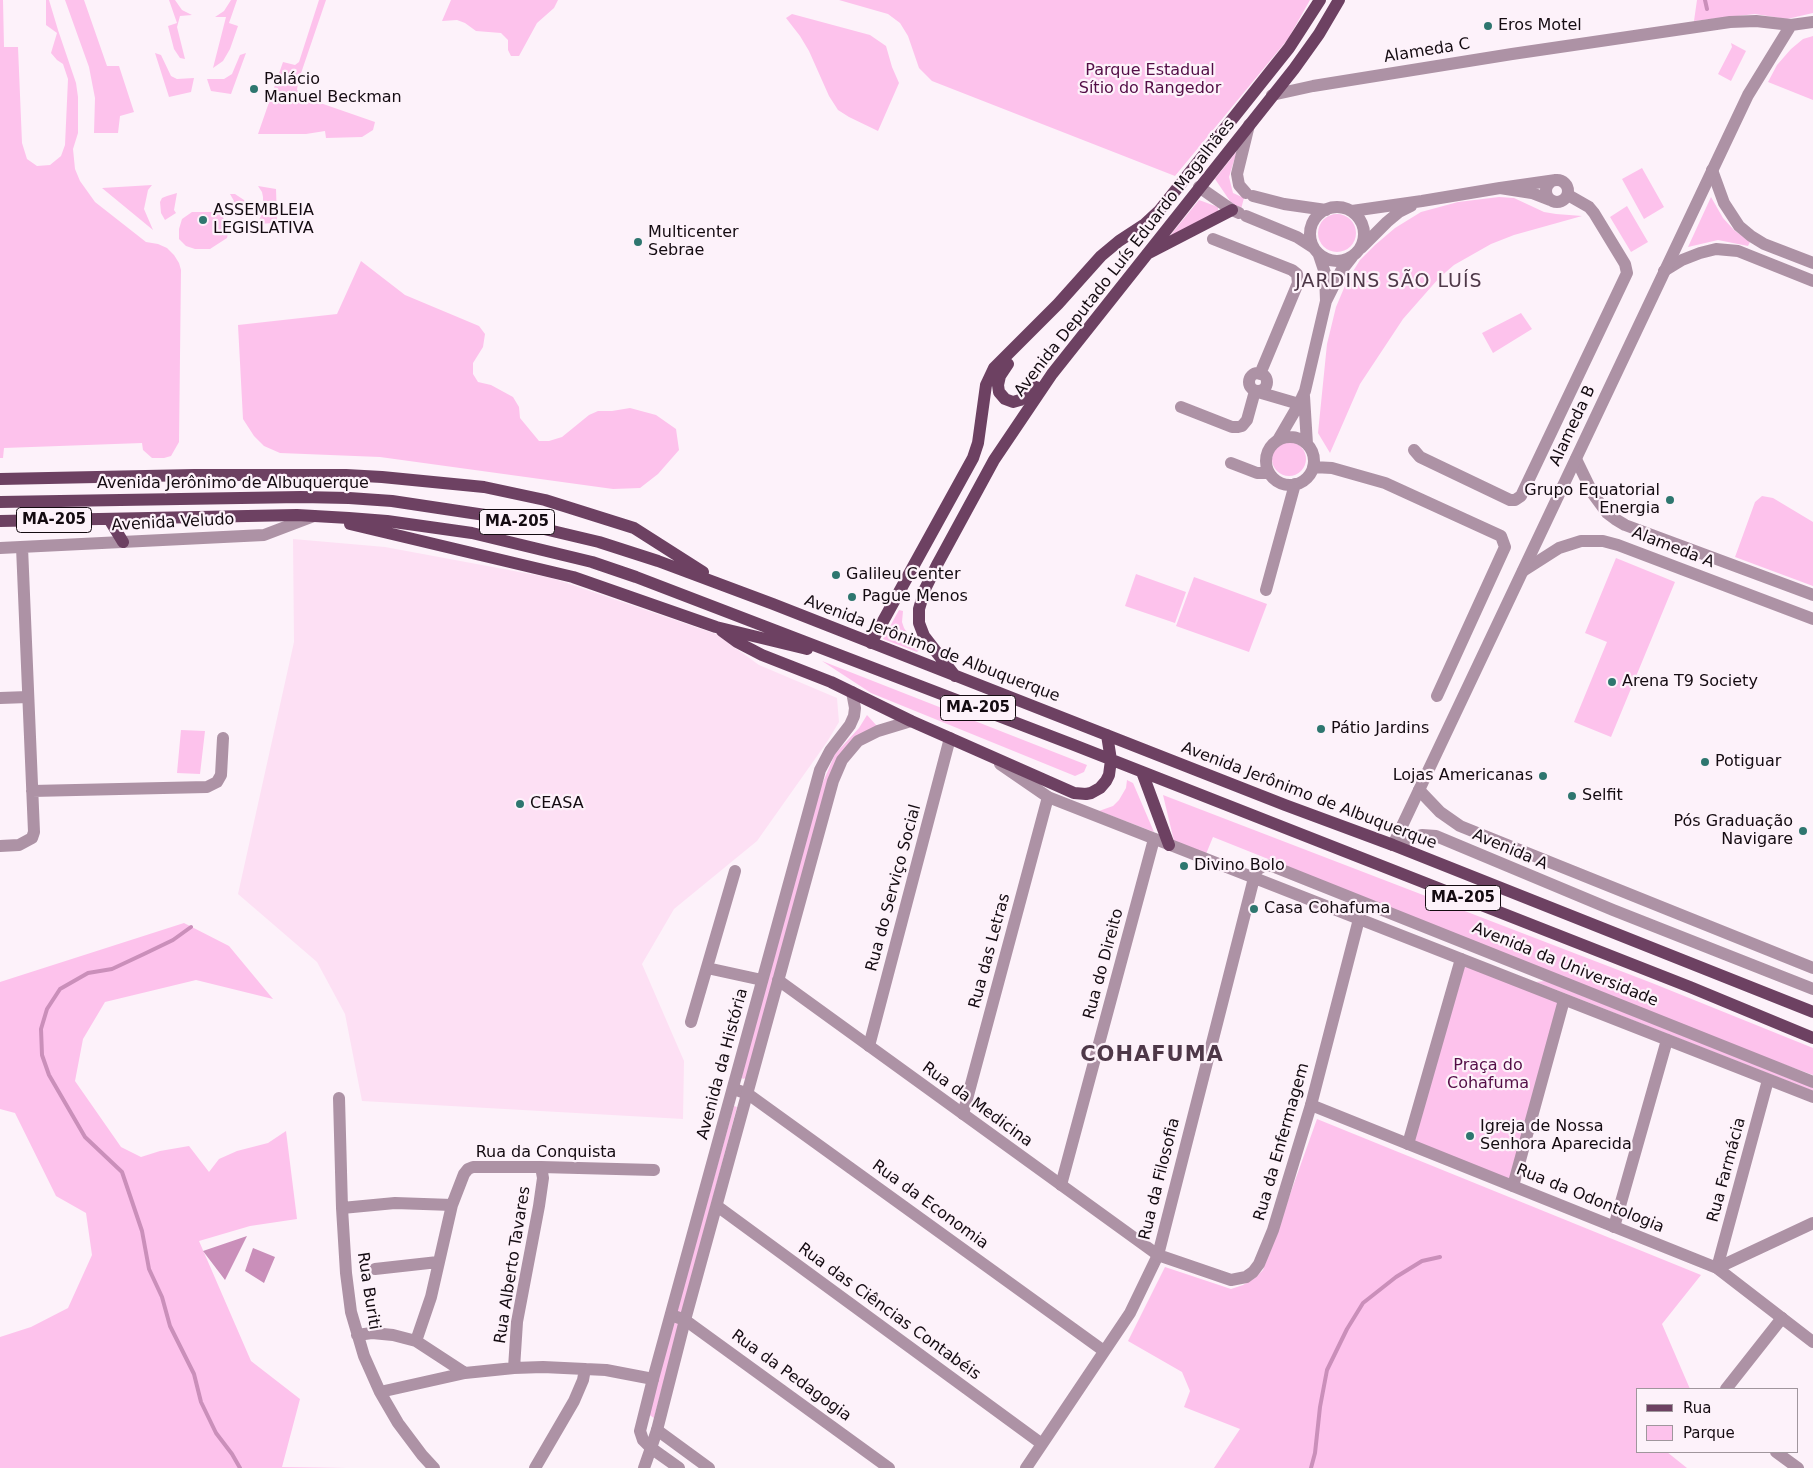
<!DOCTYPE html>
<html>
<head>
<meta charset="utf-8">
<style>
  body { margin:0 }
  #map { position:relative; width:1813px; height:1468px; overflow:hidden; background:#fdf2fa; font-family:"DejaVu Sans",sans-serif }
  canvas { display:block }
  .legend { position:absolute; left:1636px; top:1388px; width:162px; height:65px; box-sizing:border-box; background:#fdf2fa; border:1px solid #a0969d; margin:0; padding:6px 9px; list-style:none; font-size:15px; color:#140b11 }
  .legend li { display:flex; align-items:center; gap:10px; height:25px }
  .legend b { width:25px; border:1px solid #a0969d }
</style>
</head>
<body>
<div id="map">
<canvas width="1813" height="1468"></canvas>
<ul class="legend">
<li><b style="height:6px;background:#6d4162"></b>Rua</li>
<li><b style="height:14px;background:#fdc2ec"></b>Parque</li>
</ul>
</div>
<script>
const ctx = document.querySelector('canvas').getContext('2d');
ctx.lineJoin = 'round';
function fill(path, color) { ctx.fillStyle = color; ctx.fill(path, 'evenodd'); }
const toPath = rows => new Path2D(rows.map(r => 'M' + r).join(''));
function strokePath(path, color, width, dash) { ctx.strokeStyle = color; ctx.lineWidth = width; ctx.lineCap = dash ? 'butt' : 'round'; ctx.setLineDash(dash || []); ctx.stroke(path); }
function label(font, color, halo, rows, align = 'center') {
  ctx.font = font + ' "DejaVu Sans",sans-serif'; ctx.lineWidth = 4.5; ctx.setLineDash([]); ctx.textBaseline = 'middle'; ctx.strokeStyle = halo; ctx.fillStyle = color; for (const [text, x, y, turn = 0] of rows) {
    ctx.save(); ctx.translate(x, y); ctx.rotate((+turn || 0) * Math.PI / 180); ctx.textAlign = isNaN(turn) ? turn : align; if (halo) ctx.strokeText(text, 0, 0); ctx.fillText(text, 0, 0); ctx.restore();
  }
}
const built = toPath([
  [293,539,385,547,552,578,716,634,759,665,837,698,839,722,827,742,757,841,674,909,642,964,684,1061,683,1119,362,1101,345,1014,317,962,238,894,294,642]
]);
const green = toPath([
  [0,0,3,0,4,47,18,47,22,143,27,159,37,166,50,165,61,156,65,145,68,79,63,64,57,60,51,53,57,33,46,25,46,0,49,0,58,30,76,83,78,97,78,133,73,149,75,169,80,181,95,202,146,242,158,244,167,248,174,255,179,263,181,270,179,442,171,456,164,458,152,458,143,450,142,443,4,448,3,458,0,458],
  [65,0,84,0,107,66,119,66,134,112,120,116,118,133,94,133,95,98,89,67],
  [169,0,175,0,182,10,192,15,180,16,177,27,185,59,180,58,174,49,168,26,177,23],
  [231,0,237,0,229,23,238,26,230,49,223,61,213,68,226,17,215,17,224,11],
  [319,0,326,0,298,82,297,90,303,97,375,122,373,130,362,137,326,138,325,131,306,134,258,134,283,62,295,65,299,62],
  [451,0,558,0,554,8,537,23,519,56,511,56,508,50,508,40,501,33,476,31,465,23,457,20,442,21],
  [839,0,1310,0,1288,39,1175,176,932,81,919,68,908,36,900,23,888,14],
  [1697,0,1813,0,1813,13,1787,19,1755,14,1694,21],
  [792,14,870,35,886,46,892,67,899,83,878,131,849,117,838,110,829,96,809,51,800,36,786,18],
  [1813,36,1813,100,1768,82,1777,65,1791,49,1803,39],
  [1731,43,1746,51,1731,81,1718,74,1732,47],
  [155,53,161,55,171,76,177,79,194,78,191,92,169,97],
  [246,53,231,94,211,91,207,79,224,79,232,74,240,55],
  [1237,151,1229,177,1233,193,1244,198,1241,209,1232,204,1215,179],
  [1642,168,1664,207,1644,219,1622,179],
  [152,185,148,190,144,209,153,230,102,188],
  [258,186,276,189,277,220,274,223,257,224,263,212,263,197,262,192],
  [177,193,174,210,176,213,165,220,161,213,160,202,162,198,167,196],
  [230,194,235,194,244,200,246,205,246,211,241,218,232,203,234,201],
  [1499,197,1514,198,1544,212,1556,214,1582,216,1514,235,1491,244,1454,265,1439,278,1403,319,1360,384,1330,453,1318,433,1327,344,1336,307,1347,281,1360,260,1375,245,1395,228,1421,212,1458,202],
  [1711,197,1723,218,1734,230,1750,242,1748,246,1718,240,1688,247],
  [1199,200,1218,207,1218,211,1164,243],
  [1627,206,1648,242,1631,252,1610,217],
  [192,212,216,212,222,215,229,229,227,238,210,249,195,249,186,246,179,239,179,229,182,219],
  '1318 233a19 19 0 1 1 38 0a19 19 0 1 1-38 0Z',
  [361,261,405,295,479,326,485,334,483,347,473,363,473,374,478,382,491,385,513,397,519,407,520,418,539,441,549,441,562,437,589,415,598,411,612,411,630,408,656,415,676,429,679,450,658,474,640,488,613,489,380,457,280,453,264,446,254,436,243,419,238,325,337,314],
  [1521,313,1532,329,1493,353,1482,333],
  '1272 459a17 17 0 1 1 34 0a17 17 0 1 1-34 0Z',
  [1762,496,1773,498,1813,522,1813,586,1735,557,1755,502],
  [1616,558,1675,582,1611,737,1574,722,1607,642,1585,633],
  [1136,574,1186,592,1175,623,1125,606],
  [1194,577,1267,604,1249,652,1176,626],
  [899,610,903,611,902,622,904,628,919,650,917,652,883,639],
  [822,661,1087,765,1084,772,1075,776,871,693],
  [867,715,877,726,846,747,746,1078,743,1079,741,1077,820,789,835,754,859,728],
  [181,730,205,731,200,774,177,773],
  [1127,780,1133,783,1154,832,1099,811,1113,806,1119,800,1126,788],
  [1163,795,1652,983,1813,1048,1813,1075,1769,1059,1213,837,1206,854,1174,841],
  [184,923,229,946,273,999,196,980,105,1002,83,1039,75,1081,121,1147,141,1157,160,1151,189,1146,209,1172,219,1159,237,1151,268,1143,286,1131,297,1219,250,1226,199,1241,251,1361,300,1399,282,1467,347,1468,0,1468,0,1337,31,1327,68,1308,92,1255,86,1213,56,1196,15,1113,0,1109,0,982],
  [1465,963,1568,1004,1512,1187,1409,1146],
  [1545,981,1813,1087,1813,1091,1536,982],
  [734,1106,737,1107,654,1418,648,1414],
  [1317,1119,1701,1275,1662,1324,1690,1389,1637,1389,1637,1452,1667,1452,1687,1468,1214,1468,1240,1429,1184,1407,1190,1391,1182,1372,1128,1341,1165,1267,1231,1289,1243,1285,1255,1278,1263,1270]
]);
const water = toPath([
  [247,1236,225,1280,203,1251],
  [253,1248,275,1257,264,1283,245,1271]
]);
const stream = toPath([
  [1705,0,1707,9],
  [191,927,173,940,144,954,112,969,88,973,60,989,47,1009,41,1029,42,1055,49,1075,85,1137,122,1172,142,1231,149,1269,162,1297,170,1326,194,1374,201,1402,216,1433,232,1454,240,1468],
  [1311,1468,1315,1453,1320,1407,1327,1370,1347,1329,1363,1303,1396,1277,1422,1261,1440,1257]
]);
const minor = toPath([
  [1712,170,1724,203,1739,226,1751,236,1764,244,1813,263],
  '1546 191a11 11 0 1 1 22 0a11 11 0 1 1-22 0Z',
  [1199,187,1232,210,1239,213],
  [1246,193,1239,185,1237,174,1249,125],
  [1253,196,1284,204,1326,210],
  [1550,200,1532,193,1500,188,1556,180],
  '1310 234a27 27 0 1 1 54 0a27 27 0 1 1-54 0Z',
  [1352,211,1422,201,1500,188],
  [1246,216,1297,237,1314,248],
  [1213,239,1292,270,1297,274,1298,283,1260,374],
  [1361,248,1387,222,1399,212,1411,206],
  [1319,255,1325,273,1326,301,1341,271,1352,257],
  [1664,271,1682,260,1700,253,1716,249,1738,251,1813,281],
  '1249 382a9 9 0 1 1 18 0a9 9 0 1 1-18 0Z',
  [1258,392,1299,404],
  [1304,396,1307,444],
  [1181,407,1232,427,1238,427,1242,426,1247,420,1255,391],
  '1266 461a24 24 0 1 1 48 0a24 24 0 1 1-48 0Z',
  [1278,440,1299,404,1305,391,1326,301],
  [1414,450,1420,457,1510,500,1515,500,1521,496,1627,273,1625,264,1594,213,1589,207,1568,195],
  [1576,459,1593,494,1607,513,1615,519,1625,525,1813,595],
  [1231,463,1257,473,1269,473],
  [1313,467,1332,468,1385,483,1501,536,1505,547,1437,696],
  [0,548,264,535,314,516],
  [1523,571,1559,548,1581,541,1603,541,1618,545,1813,619],
  [1266,590,1295,484],
  [0,698,28,697],
  [1419,790,1440,812,1460,826,1813,968],
  [32,791,207,787,217,782,221,775,223,738],
  [1393,845,1422,835,1436,836,1613,910,1813,989],
  [0,846,19,845,32,838,34,832,22,547],
  [707,968,762,980],
  [691,1022,735,871],
  [869,1046,950,738],
  [734,1089,748,1094,1104,1351],
  [339,1098,342,1208,346,1273,351,1312,364,1356,380,1392,398,1423,422,1455,434,1468],
  [1311,1105,1359,919],
  [963,1114,1048,797],
  [1408,1144,1461,959],
  [1061,1185,1154,839],
  [1513,1186,1564,1000],
  [717,1206,1042,1444],
  [342,1208,395,1203,452,1205],
  [1614,1227,1667,1040],
  [1717,1268,1768,1080],
  [375,1269,438,1262],
  [671,1315,685,1320,889,1468],
  [357,1335,372,1333,393,1335,416,1341,465,1373],
  [416,1341,431,1297,452,1205,464,1174,468,1169,473,1167,541,1167,654,1170],
  [514,1368,517,1322,539,1206,543,1178,541,1167],
  [1726,1389,1782,1318],
  [380,1392,465,1373,514,1368,543,1367,606,1370,653,1379],
  [657,1430,709,1468],
  [1776,1452,1798,1468],
  [535,1468,574,1401,583,1380,585,1369],
  [644,1468,651,1448,679,1468],
  [1026,1468,1130,1313,1158,1255]
]);
const tertiary = toPath([
  [1272,95,1313,86,1512,54,1730,22,1756,21,1791,25,1813,22],
  [852,692,855,708,854,716,850,725,830,751,820,770,653,1379,640,1431,643,1440,651,1448,657,1430,685,1320,833,781,842,760,858,741,878,731,911,721],
  [1000,764,1048,797,1813,1097],
  [1393,845,1748,95,1791,25],
  [778,980,1158,1255,1231,1280,1246,1277,1253,1272,1259,1264,1273,1230,1311,1105,1717,1268,1813,1342],
  [1158,1255,1254,878,1257,870,1265,865,1272,866,1813,1082],
  [1717,1268,1813,1223]
]);
const primary = toPath([
  [1147,254,1232,210],
  [1008,364,1000,376,998,385,999,392,1005,399,1013,402,1020,400,1036,387],
  [0,479,194,475,346,475,382,477,484,487,545,500,634,528,703,572],
  [0,502,301,497,349,498,392,501,485,515,599,542,658,561,773,604,1285,805,1393,845,1813,1012],
  [109,519,123,542],
  [0,521,297,515,349,518,387,521,472,533,592,562,636,577,1074,745,1690,987,1813,1038],
  [350,524,573,577,716,627,807,649],
  [722,631,737,642,762,655,831,682,911,721,1074,793,1086,794,1091,793,1100,788,1106,781,1109,775,1111,760,1107,735],
  [871,643,973,458,978,443,986,385,994,368,1058,304,1101,256,1119,241,1145,224,1159,211,1289,48,1320,0],
  [955,676,924,636,919,623,919,609,925,589,938,563,994,460,1052,374,1294,69,1319,34,1339,0],
  [1142,772,1169,845]
]);
const markers = [
  [1488,26,5,"#2e766f"],
  [254,89,5,"#2e766f"],
  [203,220,5,"#2e766f"],
  [638,242,5,"#2e766f"],
  [1670,500,5,"#2e766f"],
  [836,575,5,"#2e766f"],
  [852,597,5,"#2e766f"],
  [1612,682,5,"#2e766f"],
  [1321,729,5,"#2e766f"],
  [1705,762,5,"#2e766f"],
  [1543,776,5,"#2e766f"],
  [1572,796,5,"#2e766f"],
  [520,804,5,"#2e766f"],
  [1803,831,5,"#2e766f"],
  [1184,866,5,"#2e766f"],
  [1254,909,5,"#2e766f"],
  [1470,1136,5,"#2e766f"]
];
const shields = [
  [54,520,75],
  [517,522,75],
  [978,708,75],
  [1463,898,75]
];
const shieldNames = [
  ["MA-205",54,520],
  ["MA-205",517,522],
  ["MA-205",978,708],
  ["MA-205",1463,898]
];
const poiNames = [
  ["Eros Motel",1498,26],
  ["Palácio",264,80],
  ["Manuel Beckman",264,98],
  ["ASSEMBLEIA",213,211],
  ["LEGISLATIVA",213,229],
  ["Multicenter",648,233],
  ["Sebrae",648,251],
  ["Grupo Equatorial",1660,491,"right"],
  ["Energia",1660,509,"right"],
  ["Galileu Center",846,575],
  ["Pague Menos",862,597],
  ["Arena T9 Society",1622,682],
  ["Pátio Jardins",1331,729],
  ["Potiguar",1715,762],
  ["Lojas Americanas",1533,776,"right"],
  ["Selfit",1582,796],
  ["CEASA",530,804],
  ["Pós Graduação",1793,822,"right"],
  ["Navigare",1793,840,"right"],
  ["Divino Bolo",1194,866],
  ["Casa Cohafuma",1264,909],
  ["Igreja de Nossa",1480,1127],
  ["Senhora Aparecida",1480,1145]
];
const streetNames = [
  ["Alameda C",1427,51,-9],
  ["Avenida Deputado Luís Eduardo Magalhães",1125,258,-52],
  ["Alameda B",1573,426,-65],
  ["Avenida Jerônimo de Albuquerque",233,484],
  ["Avenida Veludo",173,523,-3],
  ["Alameda A",1673,548,21],
  ["Avenida Jerônimo de Albuquerque",932,649,21],
  ["Avenida Jerônimo de Albuquerque",1309,796,21],
  ["Avenida A",1510,850,23],
  ["Rua do Serviço Social",894,888,-75],
  ["Rua das Letras",990,951,-75],
  ["Rua do Direito",1104,964,-75],
  ["Avenida da Universidade",1565,965,22],
  ["Avenida da História",723,1064,-75],
  ["Rua da Medicina",977,1105,36],
  ["Rua da Enfermagem",1282,1142,-74],
  ["Rua da Conquista",546,1153],
  ["Rua Farmácia",1727,1170,-75],
  ["Rua da Filosofia",1160,1179,-76],
  ["Rua da Odontologia",1590,1199,22],
  ["Rua da Economia",930,1205,36],
  ["Rua Alberto Tavares",513,1265,-81],
  ["Rua Buriti",368,1291,81],
  ["Rua das Ciências Contabéis",889,1312,36],
  ["Rua da Pedagogia",791,1376,36]
];
const parkNames = [
  ["Parque Estadual",1150,71],
  ["Sítio do Rangedor",1150,89],
  ["Praça do",1488,1066],
  ["Cohafuma",1488,1084]
];
const quarterNames = [
  ["JARDINS SÃO LUÍS",1389,282]
];
const districtNames = [
  ["COHAFUMA",1152,1056]
];
fill(built, '#fde0f4');
fill(green, '#fdc2ec');
fill(water, '#ca8fba');
strokePath(stream, '#ca8fba', 4);
strokePath(minor, '#ad92a5', 12);
strokePath(tertiary, '#ad92a5', 12);
strokePath(primary, '#6d4162', 12);
for (const [x, y, r, color] of markers) { const dot = new Path2D(); dot.arc(x, y, r, 0, 2 * Math.PI); ctx.fillStyle = color; ctx.fill(dot); strokePath(dot, '#fdf2fa', 2); }
for (const [x, y, w] of shields) { const box = new Path2D(); box.roundRect(x - w / 2, y - 12.5, w, 25, 4); ctx.fillStyle = '#fdf2fa'; ctx.fill(box); strokePath(box, '#140b11', 1); }
label('bold 15px', '#140b11', null, shieldNames);
label('16px', '#140b11', '#fdf2fa', poiNames, 'left');
label('16px', '#140b11', '#fdf2fa', streetNames);
label('16px', '#530d46', '#fdf2fa', parkNames);
ctx.letterSpacing = '1px';
label('19px', '#4e3848', '#fdf2fa', quarterNames);
ctx.letterSpacing = '0px';
ctx.letterSpacing = '1px';
label('bold 21px', '#4e3848', '#fdf2fa', districtNames);
ctx.letterSpacing = '0px';
</script>
</body>
</html>
